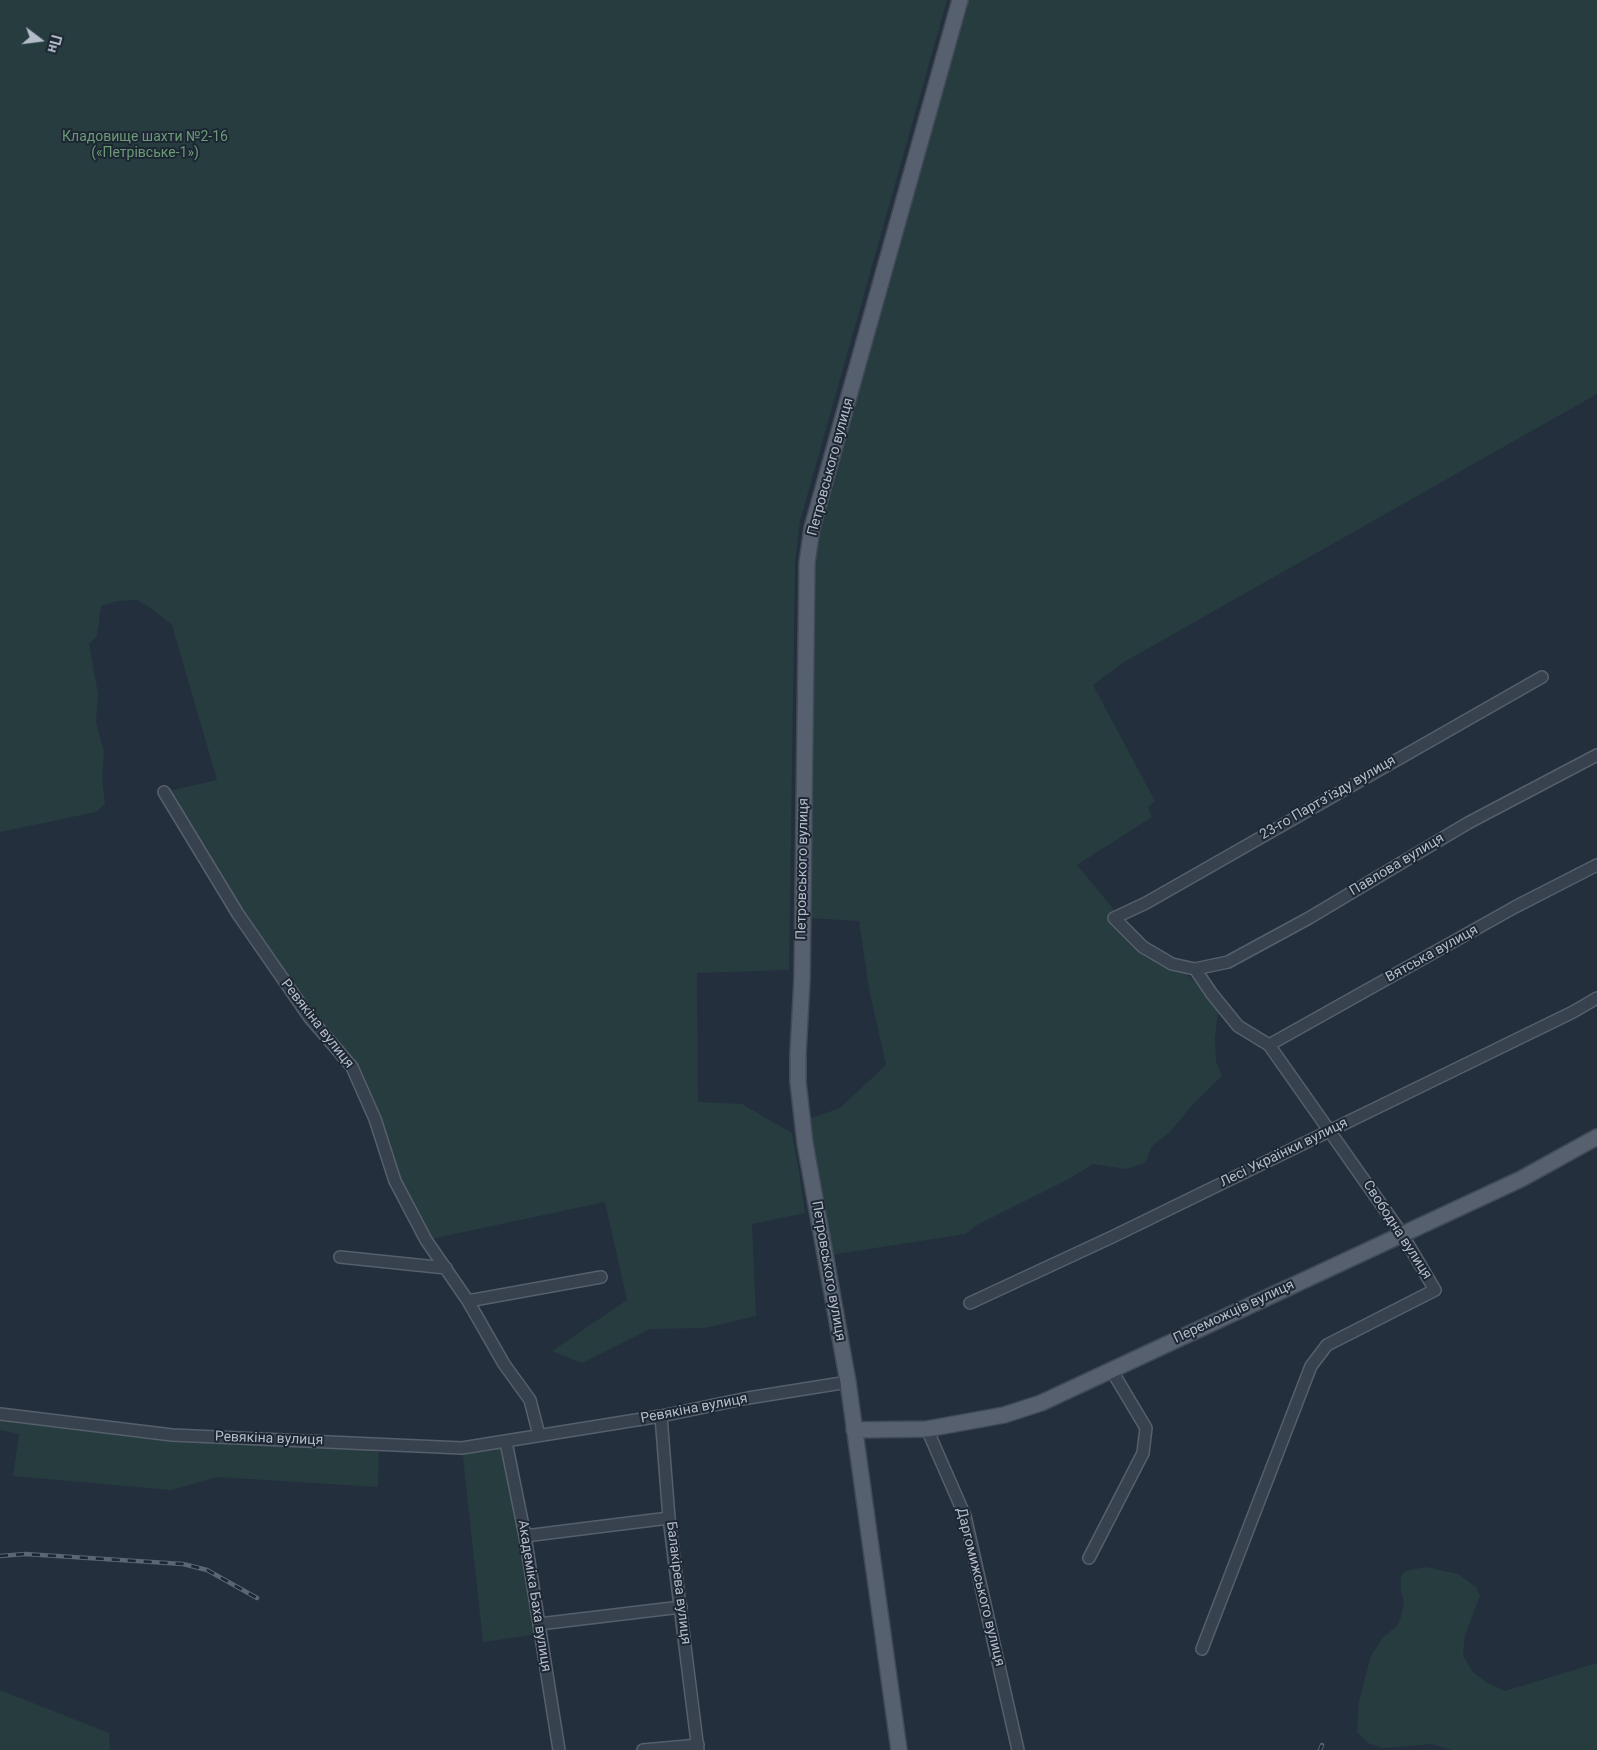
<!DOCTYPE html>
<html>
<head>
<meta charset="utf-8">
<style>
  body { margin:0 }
  #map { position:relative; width:1597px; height:1750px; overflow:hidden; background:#242f3e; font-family:Roboto,sans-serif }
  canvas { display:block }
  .north { position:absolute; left:15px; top:15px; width:50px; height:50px; -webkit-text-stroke:4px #1d2633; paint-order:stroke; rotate:105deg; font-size:14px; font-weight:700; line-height:20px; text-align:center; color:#b4bcc9 }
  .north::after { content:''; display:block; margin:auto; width:18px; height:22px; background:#b4bcc9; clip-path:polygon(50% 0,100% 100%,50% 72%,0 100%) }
</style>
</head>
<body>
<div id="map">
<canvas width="1597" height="1750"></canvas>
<div class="north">Пн</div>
</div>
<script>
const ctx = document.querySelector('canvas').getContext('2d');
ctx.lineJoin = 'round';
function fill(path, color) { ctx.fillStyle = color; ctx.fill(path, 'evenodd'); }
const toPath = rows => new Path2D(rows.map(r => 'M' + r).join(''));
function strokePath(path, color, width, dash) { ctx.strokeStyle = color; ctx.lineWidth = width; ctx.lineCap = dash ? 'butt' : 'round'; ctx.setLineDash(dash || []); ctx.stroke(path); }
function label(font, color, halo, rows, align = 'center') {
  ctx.font = font + ' Roboto,sans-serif'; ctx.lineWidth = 4; ctx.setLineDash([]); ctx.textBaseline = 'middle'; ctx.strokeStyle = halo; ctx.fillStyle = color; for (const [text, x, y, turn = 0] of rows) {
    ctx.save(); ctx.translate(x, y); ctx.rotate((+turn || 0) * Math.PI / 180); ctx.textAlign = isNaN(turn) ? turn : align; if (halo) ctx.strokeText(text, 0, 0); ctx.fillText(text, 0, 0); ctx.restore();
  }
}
const green = toPath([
  [0,0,947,0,800,521,795,562,789,970,697,973,698,1102,742,1104,792,1133,798,1166,805,1213,752,1224,756,1316,705,1328,650,1329,582,1363,552,1351,627,1300,605,1202,426,1240,352,1067,285,982,164,792,217,780,172,625,152,609,137,600,117,601,101,606,97,636,89,644,98,694,96,722,104,752,102,777,105,804,96,812,0,832],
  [967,0,1597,0,1597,394,1124,662,1093,685,1155,801,1148,807,1152,817,1077,865,1126,924,1200,986,1218,1012,1215,1039,1216,1061,1222,1076,1194,1103,1169,1133,1152,1146,1145,1163,1126,1169,1093,1164,1069,1179,977,1225,965,1234,831,1255,809,1119,840,1108,886,1065,869,989,859,921,809,918,815,564,819,524],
  [0,1414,172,1435,379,1443,378,1487,218,1477,171,1490,13,1476,19,1434,0,1430],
  [506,1442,541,1634,483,1642,462,1448],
  [1426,1567,1458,1574,1476,1587,1480,1596,1465,1635,1463,1656,1473,1672,1486,1682,1505,1691,1597,1663,1597,1750,1452,1750,1432,1744,1382,1748,1368,1743,1357,1732,1359,1701,1371,1656,1383,1637,1396,1627,1401,1617,1404,1602,1401,1592,1401,1576,1404,1572,1410,1570],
  [0,1690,109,1733,110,1750,0,1750]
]);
const minor = toPath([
  [164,792,238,914,310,1018,352,1067,375,1119,395,1181,426,1240,468,1301,504,1364,530,1400,539,1435],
  [1195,969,1228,962,1309,918,1468,823,1597,755],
  [1269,1045,1515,907,1597,865],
  [340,1257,446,1268],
  [468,1301,601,1277],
  [970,1303,1112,1237,1573,1012,1597,998],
  [0,1414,172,1435,462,1448,661,1416,748,1398,848,1382],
  [661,1416,669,1518,698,1750],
  [927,1429,965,1516,1018,1750],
  [506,1442,525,1536,559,1750],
  [525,1536,669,1518],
  [1089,1558,1143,1453,1146,1428,1112,1371],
  [539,1624,681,1607],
  [1202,1649,1311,1366,1327,1345,1435,1290,1402,1234,1269,1045,1238,1026,1212,994,1195,969,1172,964,1143,947,1114,918,1146,903,1542,677],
  [643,1750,698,1745]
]);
const major = toPath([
  [854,1430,927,1429,1004,1415,1041,1403,1521,1179,1597,1137],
  [899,1750,848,1382,805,1143,798,1082,798,1053,802,980,807,563,812,528,960,0]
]);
const rail = toPath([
  [0,1556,25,1554,183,1564,207,1570,257,1598],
  [1320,1750,1322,1745]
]);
const parkNames = [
  ["Кладовище шахти №2-16",145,137],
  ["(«Петрівське-1»)",145,153]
];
const streetNames = [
  ["Петровського вулиця",831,467,-75],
  ["23-го Партз’їзду вулиця",1328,798,-30],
  ["Павлова вулиця",1397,865,-31],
  ["Петровського вулиця",803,869,-89],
  ["Вятська вулиця",1432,954,-29],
  ["Ревякіна вулиця",317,1024,52],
  ["Лесі Українки вулиця",1284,1153,-26],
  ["Свободна вулиця",1397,1230,57],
  ["Петровського вулиця",828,1271,80],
  ["Переможців вулиця",1234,1312,-25],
  ["Ревякіна вулиця",694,1409,-11],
  ["Ревякіна вулиця",269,1439,2],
  ["Балакірева вулиця",678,1583,83],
  ["Даргомижського вулиця",980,1587,76],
  ["Академіка Баха вулиця",534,1596,81]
];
fill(green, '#263c3f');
strokePath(minor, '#565f6c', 14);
strokePath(major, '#414a57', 18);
strokePath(minor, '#38414e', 11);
strokePath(major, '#56606e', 15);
strokePath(rail, '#5a6575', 4.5);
strokePath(rail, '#1d2633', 2.5, [8]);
label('14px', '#6b9a76', '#1d2633', parkNames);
label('14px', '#b4bcc9', '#1d2633', streetNames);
</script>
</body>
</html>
